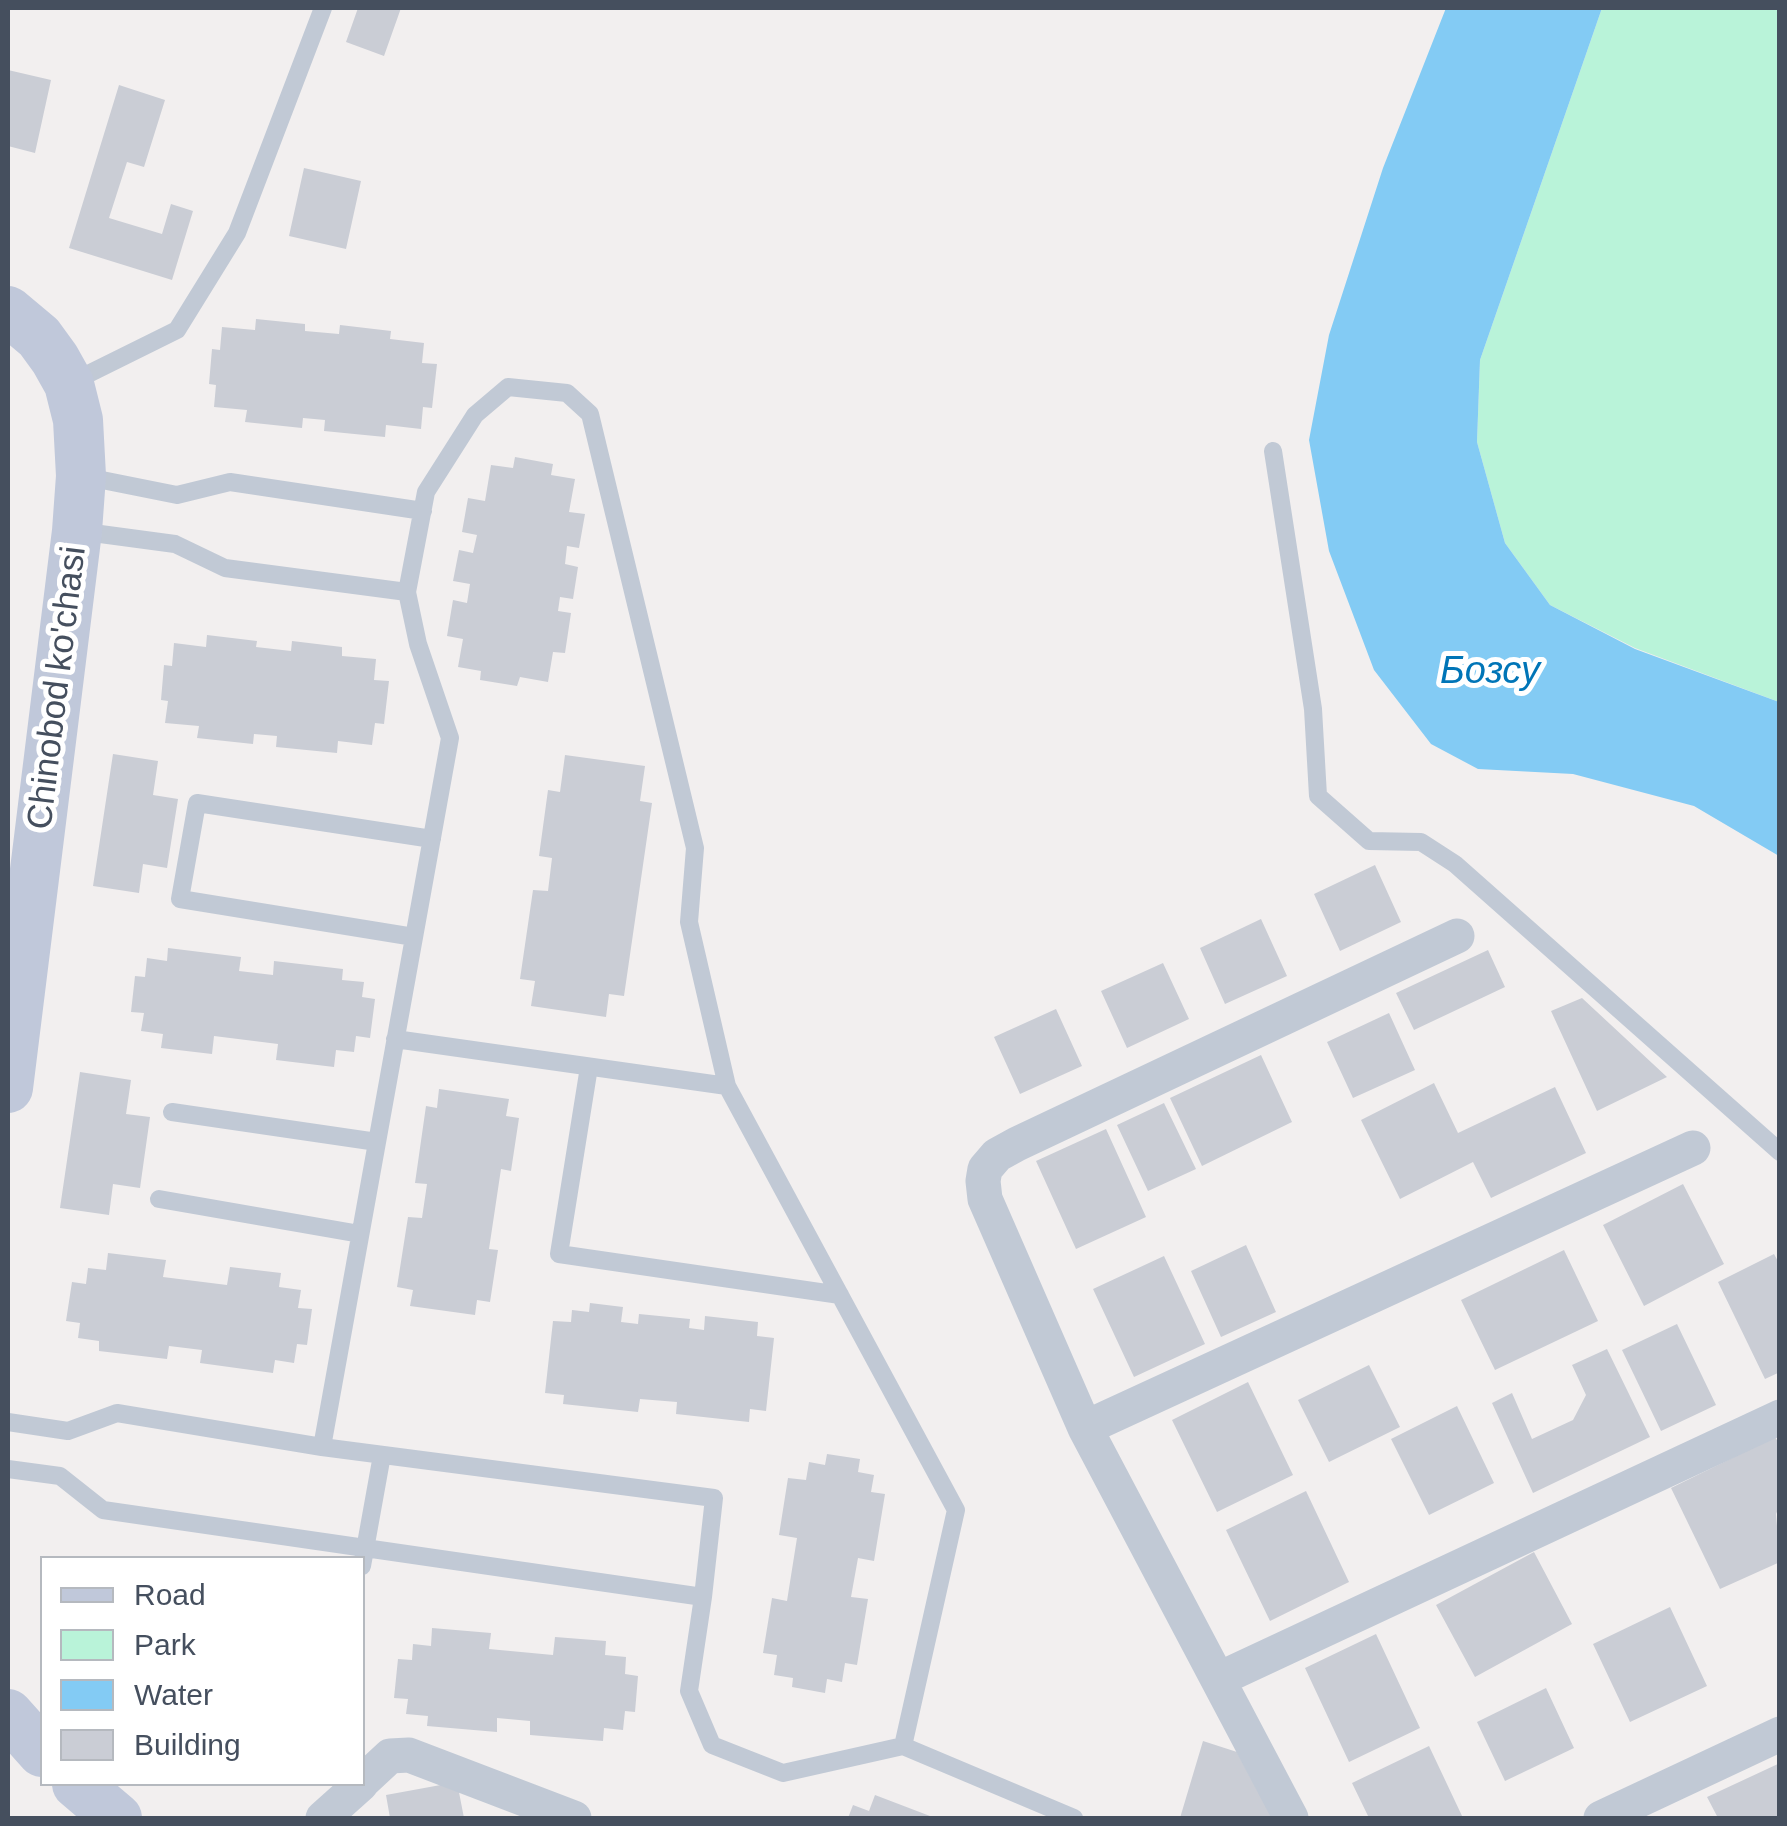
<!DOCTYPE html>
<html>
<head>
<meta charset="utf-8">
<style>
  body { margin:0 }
  #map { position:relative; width:1787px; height:1826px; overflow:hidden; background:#f2efef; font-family:Helvetica,sans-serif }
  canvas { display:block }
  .frame { position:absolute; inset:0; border:10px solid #454f5e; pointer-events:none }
  .legend { position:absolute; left:40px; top:1556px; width:325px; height:230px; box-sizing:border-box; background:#fff; border:2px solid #b5b9bf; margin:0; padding:12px 18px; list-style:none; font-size:30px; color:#454f5e }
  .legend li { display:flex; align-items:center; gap:20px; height:50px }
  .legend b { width:50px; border:2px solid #b5b9bf }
</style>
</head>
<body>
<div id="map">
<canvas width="1787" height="1826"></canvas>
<div class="frame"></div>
<ul class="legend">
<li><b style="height:12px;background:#c0c8da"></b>Road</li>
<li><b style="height:28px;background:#b9f3d9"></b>Park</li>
<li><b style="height:28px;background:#83cbf4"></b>Water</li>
<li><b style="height:28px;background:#cacdd5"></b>Building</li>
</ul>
</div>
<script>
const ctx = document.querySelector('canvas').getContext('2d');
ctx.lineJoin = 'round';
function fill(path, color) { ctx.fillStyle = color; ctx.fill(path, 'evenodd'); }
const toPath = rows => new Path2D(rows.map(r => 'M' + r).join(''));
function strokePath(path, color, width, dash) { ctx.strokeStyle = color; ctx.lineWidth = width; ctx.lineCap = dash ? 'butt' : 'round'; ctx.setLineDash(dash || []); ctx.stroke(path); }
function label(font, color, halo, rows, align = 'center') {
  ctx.font = font + ' Helvetica,sans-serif'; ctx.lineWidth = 10; ctx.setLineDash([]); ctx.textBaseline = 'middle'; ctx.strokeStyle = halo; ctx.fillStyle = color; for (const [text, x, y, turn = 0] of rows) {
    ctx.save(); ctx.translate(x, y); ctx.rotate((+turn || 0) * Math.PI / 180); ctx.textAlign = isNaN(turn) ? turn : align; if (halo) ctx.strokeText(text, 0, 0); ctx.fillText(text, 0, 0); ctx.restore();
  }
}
const green = toPath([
  [1602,8,1779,8,1779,702,1635,648,1550,605,1505,543,1477,442,1480,360]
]);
const water = toPath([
  [1446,8,1602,8,1480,360,1477,442,1505,543,1550,605,1635,649,1779,702,1779,856,1694,806,1573,774,1478,769,1431,744,1374,670,1329,551,1309,440,1329,335,1383,168]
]);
const building = toPath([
  [358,8,401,8,384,56,346,42],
  [8,70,51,80,35,153,8,146],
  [119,85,165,100,144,167,127,162,109,218,162,234,171,204,193,211,172,280,69,248],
  [304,168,361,181,346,249,289,236],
  [256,319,305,324,305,331,339,334,340,325,391,331,390,339,424,343,422,363,437,364,432,408,423,407,421,429,386,425,385,437,324,431,325,420,303,418,302,428,245,422,247,410,214,407,216,385,209,384,212,349,220,350,222,327,255,330],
  [515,457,553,464,551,475,575,479,569,512,585,514,579,548,567,546,565,564,578,567,573,599,560,597,558,611,571,613,565,653,553,652,548,682,520,677,517,686,480,680,481,671,458,667,463,639,447,636,453,600,467,603,470,584,453,581,459,550,473,553,477,535,462,532,468,498,485,501,491,465,513,468],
  [207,635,257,641,256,647,291,651,292,641,342,647,342,656,376,659,374,680,389,681,384,724,375,723,372,745,338,741,337,753,276,747,277,736,254,734,253,744,197,738,199,726,165,723,168,701,161,700,164,665,172,666,174,643,206,647],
  [113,754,158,761,153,795,178,799,167,868,143,864,139,893,93,886],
  [565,755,645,766,640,801,652,803,624,996,609,994,606,1017,531,1006,535,981,520,979,533,890,548,891,552,858,539,856,548,790,560,792],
  [1375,865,1401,922,1340,951,1314,894],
  [1261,919,1287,976,1225,1004,1200,948],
  [168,948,241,957,239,971,273,975,274,961,343,969,342,980,364,982,362,997,375,999,370,1038,356,1036,354,1052,336,1050,334,1067,276,1060,278,1044,214,1036,212,1054,161,1048,163,1034,141,1031,144,1013,131,1012,135,976,145,977,147,958,167,961],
  [1488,950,1505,987,1414,1030,1396,993],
  [1163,963,1189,1019,1127,1048,1101,991],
  [1582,998,1667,1077,1597,1111,1551,1011],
  [1056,1009,1082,1066,1020,1094,994,1037],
  [1389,1013,1415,1070,1353,1098,1327,1042],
  [1261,1055,1292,1122,1202,1166,1170,1098],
  [80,1072,131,1080,126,1114,150,1117,140,1188,113,1184,109,1215,60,1208],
  [1434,1083,1458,1133,1555,1087,1586,1153,1491,1198,1473,1162,1400,1199,1361,1120],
  [439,1089,509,1099,506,1116,519,1118,511,1171,501,1169,489,1249,498,1250,490,1302,477,1300,475,1315,410,1306,413,1290,397,1287,408,1217,422,1218,427,1184,415,1183,426,1106,437,1108],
  [1164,1103,1196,1169,1148,1191,1117,1125],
  [1106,1129,1146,1217,1076,1249,1036,1161],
  [1683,1184,1724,1264,1644,1306,1603,1225],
  [1246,1245,1276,1312,1221,1337,1191,1271],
  [1564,1250,1598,1321,1495,1370,1461,1300],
  [108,1253,166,1260,163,1277,227,1285,230,1267,281,1273,279,1287,301,1290,298,1308,312,1309,307,1345,297,1344,294,1363,275,1360,273,1373,200,1363,202,1350,169,1346,167,1359,99,1351,99,1341,78,1338,80,1323,66,1321,72,1282,86,1284,88,1268,106,1270],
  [1774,1254,1780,1265,1780,1372,1765,1379,1718,1282],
  [1164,1256,1205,1344,1134,1377,1093,1289],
  [590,1303,623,1307,621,1322,638,1324,639,1314,690,1319,689,1328,704,1330,705,1316,758,1322,757,1336,774,1338,766,1411,750,1409,749,1422,676,1414,677,1402,640,1399,638,1412,563,1404,564,1395,545,1393,553,1321,571,1322,572,1310,589,1312],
  [1677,1324,1716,1405,1661,1431,1622,1350],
  [1607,1349,1650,1437,1533,1493,1492,1403,1512,1393,1532,1439,1573,1420,1586,1395,1572,1365],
  [1369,1365,1400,1427,1329,1462,1298,1400],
  [1248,1382,1293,1475,1217,1512,1172,1420],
  [1457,1406,1494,1483,1429,1515,1391,1439],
  [1775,1437,1780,1445,1780,1505,1776,1514,1780,1562,1720,1589,1671,1488],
  [827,1454,860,1459,858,1472,874,1475,871,1492,885,1494,874,1561,858,1558,851,1597,868,1599,857,1665,845,1663,842,1682,827,1679,825,1693,792,1687,793,1678,774,1675,777,1655,763,1653,772,1598,787,1601,797,1538,779,1535,788,1478,806,1480,809,1462,825,1465],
  [1306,1491,1349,1582,1270,1621,1226,1530],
  [1534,1552,1572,1624,1475,1677,1436,1605],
  [1670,1607,1707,1686,1630,1722,1593,1644],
  [432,1628,491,1633,489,1649,553,1655,555,1637,606,1641,605,1655,626,1657,625,1674,638,1676,635,1712,625,1711,623,1730,604,1728,603,1741,530,1735,530,1721,497,1718,497,1732,427,1726,428,1716,406,1714,408,1699,394,1698,398,1659,412,1660,413,1644,431,1646],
  [1376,1634,1420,1728,1349,1762,1305,1668],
  [1546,1688,1574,1748,1505,1781,1477,1722],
  [1203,1741,1237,1752,1272,1818,1180,1818],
  [1429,1746,1463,1818,1369,1818,1352,1783],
  [1780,1763,1780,1818,1718,1818,1707,1797],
  [457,1782,464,1818,390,1818,386,1795],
  [875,1795,930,1816,929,1818,848,1818,853,1805,869,1811]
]);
const lane = toPath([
  [70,383,177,330,237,233,323,8],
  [1273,451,1313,709,1318,796,1369,841,1421,842,1455,864,1780,1152],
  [82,476,177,495,230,482,423,511],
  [78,531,175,544,225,568,407,592],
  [414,937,180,899,197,803,432,839],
  [395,1039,727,1086],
  [589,1067,559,1254,840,1295],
  [172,1112,377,1142],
  [159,1199,360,1234],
  [8,1422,68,1431,117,1413,322,1447,714,1498,703,1597,103,1510,60,1476,8,1469],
  [322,1447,450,738,418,644,407,592,426,492,475,415,508,387,567,393,590,414,695,848,689,922,727,1086,956,1510,903,1746,1074,1818],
  [362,1566,382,1455],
  [703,1597,689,1691,712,1745,783,1773,903,1746]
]);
const street = toPath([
  [1085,1428,1693,1148],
  [1219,1679,1780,1417],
  [362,1782,390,1756,409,1755,574,1818],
  [323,1818,361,1784],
  [1291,1818,1085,1428,985,1199,983,1181,985,1169,997,1155,1017,1144,1457,936],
  [1601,1818,1780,1734]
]);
const secondary = toPath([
  [8,311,39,337,55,359,69,384,78,420,81,476,77,531,8,1088],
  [8,1714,42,1752],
  [77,1784,117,1818]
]);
const streetNames = [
  ["Chinobod ko'chasi",58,688,-83]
];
const waterNames = [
  ["Бозсу",1490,672]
];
fill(green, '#b9f3d9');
fill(water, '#83cbf4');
fill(building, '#cacdd5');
strokePath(lane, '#c1c9d5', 18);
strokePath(street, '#c1c9d5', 35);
strokePath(secondary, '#c0c8da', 50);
label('35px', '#454f5e', '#fff', streetNames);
label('italic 38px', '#0075b7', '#fff', waterNames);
</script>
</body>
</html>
